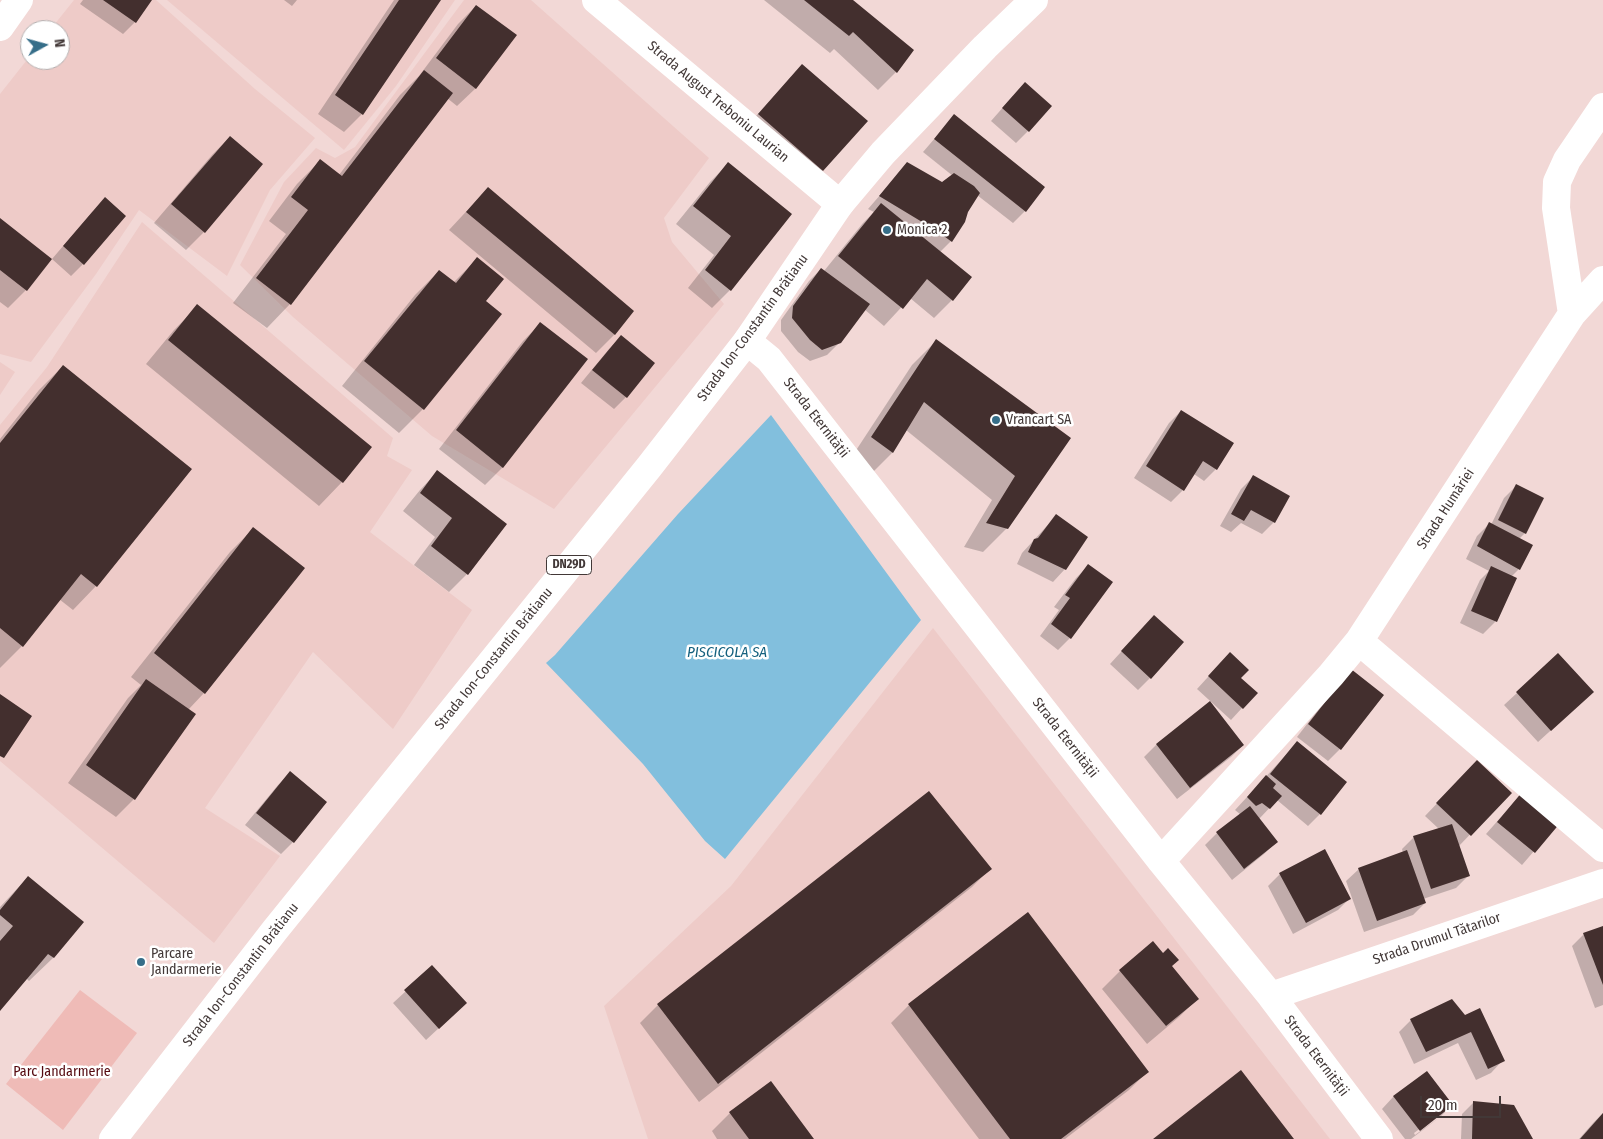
<!DOCTYPE html>
<html>
<head>
<meta charset="utf-8">
<style>
  body { margin:0 }
  #map { position:relative; width:1603px; height:1139px; overflow:hidden; background:#f2d8d6; font-family:"Fira Sans Condensed",sans-serif }
  canvas { display:block }
  .north { position:absolute; left:20px; top:20px; width:50px; height:50px; box-sizing:border-box; background:#fff; border:1px solid #b3afaf; border-radius:50%; rotate:83deg; font-size:14px; font-weight:700; line-height:20px; text-align:center; color:#423837 }
  .north::after { content:''; display:block; margin:auto; width:18px; height:22px; background:#366e89; clip-path:polygon(50% 0,100% 100%,50% 72%,0 100%) }
  .scale { position:absolute; left:1420px; top:1096px; width:81px; height:22px; box-sizing:border-box; border:2px solid #423837; border-top:0; padding-left:6px; font-size:15px; line-height:18px; white-space:nowrap; color:#423837; -webkit-text-stroke:4px #fff; paint-order:stroke }
</style>
</head>
<body>
<div id="map">
<canvas width="1603" height="1139"></canvas>
<div class="north">N</div>
<div class="scale">20 m</div>
</div>
<script>
const ctx = document.querySelector('canvas').getContext('2d');
ctx.lineJoin = 'round';
function fill(path, color) { ctx.fillStyle = color; ctx.fill(path, 'evenodd'); }
const toPath = rows => new Path2D(rows.map(r => 'M' + r).join(''));
function strokePath(path, color, width, dash) { ctx.strokeStyle = color; ctx.lineWidth = width; ctx.lineCap = dash ? 'butt' : 'round'; ctx.setLineDash(dash || []); ctx.stroke(path); }
function label(font, color, halo, rows, align = 'center') {
  ctx.font = font + ' "Fira Sans Condensed",sans-serif'; ctx.lineWidth = 5; ctx.setLineDash([]); ctx.textBaseline = 'middle'; ctx.strokeStyle = halo; ctx.fillStyle = color; for (const [text, x, y, turn = 0] of rows) {
    ctx.save(); ctx.translate(x, y); ctx.rotate((+turn || 0) * Math.PI / 180); ctx.textAlign = isNaN(turn) ? turn : align; if (halo) ctx.strokeText(text, 0, 0); ctx.fillText(text, 0, 0); ctx.restore();
  }
}
const built = toPath([
  [74,0,156,0,255,89,315,138,270,190,227,276,139,210,96,274,31,362,0,354,0,94,30,56,30,60,60,60,60,30,50,30],
  [167,0,455,0,396,86,344,150],
  [464,0,531,0,709,158,664,218,672,242,724,304,554,509,432,436,293,317,240,265,284,182,316,148,335,158,355,147],
  [142,222,393,438,387,456,412,470,370,532,472,610,393,729,313,652,205,808,280,856,214,943,0,761,0,425,47,367],
  [0,362,15,372,0,395],
  [933,628,1330,1139,648,1139,604,1006,731,886]
]);
const green = toPath([
  [80,990,137,1033,63,1130,6,1084]
]);
const water = toPath([
  [771,415,921,620,725,859,705,841,643,764,546,663,555,655,678,514]
]);
const shadow = toPath([
  [83,0,151,0,135,22,123,34,80,4],
  [284,0,297,0,292,6],
  [394,0,440,0,362,114,344,132,318,114],
  [764,0,851,0,896,72,878,90,834,49,830,53],
  [476,6,476,88,457,106,447,98,290,304,267,328,233,303,286,234,269,221,297,184,320,161,339,175,400,95,419,76,458,24],
  [791,77,822,171,810,183,747,126],
  [1013,96,1028,131,1016,143,991,121],
  [954,116,1044,187,1025,211,1013,223,977,195,951,241,940,252,952,300,934,318,910,298,884,326,864,309,840,342,827,355,810,361,798,352,781,331,781,320,809,281,821,269,824,271,863,223,874,212,868,209,907,164,942,184,953,176,923,152],
  [230,137,262,164,204,232,186,250,154,223,212,155],
  [728,164,791,214,730,290,712,308,688,288,714,255,676,224,710,182],
  [488,188,633,311,614,335,596,353,449,230],
  [93,211,83,264,71,276,52,259],
  [0,219,50,259,26,290,8,308,0,302],
  [477,259,484,301,500,315,423,409,399,433,342,386,415,295,439,271,453,283],
  [198,306,342,482,319,506,146,364,174,330],
  [541,323,503,467,485,485,439,449,523,341],
  [621,337,653,363,626,397,614,409,581,383,609,349],
  [936,341,1070,438,1007,528,983,552,964,547,992,500,906,430,892,453,869,476,849,461,912,365],
  [63,366,96,586,73,610,59,599,22,646,0,668,0,439,39,390],
  [1181,411,1216,469,1204,481,1194,474,1183,490,1171,502,1134,478,1169,423],
  [438,471,505,524,467,574,449,592,414,565,435,537,403,511,420,490],
  [1253,477,1288,496,1274,522,1262,534,1241,523,1231,532,1220,526,1241,489],
  [1516,486,1525,533,1519,539,1519,569,1511,577,1515,579,1495,622,1483,634,1460,623,1480,580,1489,571,1466,559,1477,536,1489,524,1491,525,1504,498],
  [1056,516,1065,569,1053,582,1017,564,1022,553],
  [253,529,204,693,188,710,134,799,116,817,68,783,128,698,141,685,131,677,230,552],
  [1088,566,1070,638,1058,650,1040,636,1059,610,1054,607,1076,578],
  [1142,629,1150,678,1138,690,1110,664],
  [1558,655,1580,704,1538,742,1504,705],
  [1218,666,1240,678,1242,708,1231,720,1197,689],
  [1339,683,1340,749,1328,761,1297,737],
  [1210,703,1243,745,1231,757,1177,799,1144,757,1156,745],
  [1297,743,1320,814,1308,826,1277,800,1259,819,1276,842,1264,854,1232,880,1205,845,1217,833,1241,815,1235,810],
  [290,773,325,802,293,842,281,854,245,825,278,785],
  [1465,774,1510,793,1458,847,1468,876,1456,888,1423,899,1425,903,1413,915,1364,932,1346,881,1359,869,1403,853,1402,849,1414,837,1439,829,1425,816],
  [1523,792,1559,822,1522,865,1486,834],
  [990,869,972,887,699,1102,640,1023,658,1005],
  [1280,874,1350,898,1338,910,1293,934,1268,886],
  [28,877,82,922,53,958,29,981,26,978,0,1009,0,907],
  [1603,927,1603,1005,1595,1008,1572,946,1584,934],
  [432,967,453,1015,426,1040,393,1003],
  [1170,967,1197,999,1179,1017,1147,1044,1102,989,1120,971],
  [909,1005,1147,1072,1129,1090,1065,1139,979,1139,891,1023],
  [1465,1017,1503,1060,1491,1073,1476,1080,1458,1043,1414,1064,1399,1032,1411,1020],
  [770,1083,813,1139,717,1139,712,1131,730,1113],
  [1394,1096,1452,1105,1440,1117,1440,1114,1414,1133,1415,1135,1440,1117,1411,1139,1405,1139,1382,1109],
  [1474,1102,1532,1139,1461,1139,1462,1114],
  [1603,1113,1603,1139,1579,1139,1594,1122]
]);
const building = toPath([
  [103,0,152,0,136,23],
  [399,0,441,0,363,115,335,95],
  [804,0,853,0,914,50,897,73,853,32,849,36],
  [476,5,517,35,476,89,436,58],
  [802,64,868,121,823,171,758,114],
  [424,70,453,93,291,305,256,278,308,210,291,197,320,159,342,176],
  [1025,82,1052,106,1029,132,1002,108],
  [954,114,1045,187,1026,212,934,139],
  [230,136,263,164,205,233,171,204],
  [728,162,792,214,731,291,705,270,731,236,693,206],
  [907,162,942,182,954,173,974,186,980,193,968,212,965,222,952,242,937,231,879,196],
  [488,187,634,311,615,335,466,212],
  [105,197,126,216,84,265,63,246],
  [881,203,972,277,953,301,927,279,903,309,838,256],
  [0,218,52,259,27,291,0,270],
  [477,257,504,279,486,301,502,314,424,410,364,361,439,270,456,283],
  [821,268,870,304,841,343,822,350,810,340,792,318,793,306],
  [197,304,372,447,343,483,168,340],
  [540,322,588,359,503,468,456,430],
  [621,335,655,363,627,398,592,370],
  [936,339,1071,438,1008,529,986,523,1015,476,924,402,893,453,871,437],
  [63,365,192,469,97,587,81,574,23,647,0,628,0,443],
  [1181,410,1234,443,1217,470,1203,461,1184,491,1146,466],
  [437,470,507,524,468,575,431,546,452,518,420,493],
  [1253,475,1290,496,1275,523,1251,510,1244,521,1231,514],
  [1516,484,1544,498,1526,534,1498,520],
  [1056,514,1088,537,1066,570,1028,552,1034,539,1038,538],
  [1489,522,1533,545,1520,570,1477,546],
  [253,527,305,568,205,694,154,653],
  [1088,564,1113,582,1071,639,1051,624,1070,598,1065,595],
  [1491,566,1517,578,1497,622,1471,611],
  [1154,615,1184,642,1151,679,1121,651],
  [1230,652,1249,670,1241,678,1258,693,1243,709,1208,676],
  [1558,653,1594,692,1551,731,1516,692],
  [1351,669,1384,695,1341,750,1308,724],
  [146,679,196,714,135,800,86,765],
  [0,694,32,716,4,758,0,756],
  [1210,701,1244,745,1190,788,1156,744],
  [1297,741,1347,782,1321,815,1270,774],
  [1477,760,1512,793,1471,836,1436,803],
  [290,771,327,802,294,843,256,813],
  [1266,775,1276,784,1273,788,1282,796,1270,809,1262,803,1256,806,1247,797],
  [929,791,992,869,718,1084,657,1004],
  [1523,791,1561,822,1535,853,1497,822],
  [1250,806,1278,842,1244,869,1216,832],
  [1452,824,1470,876,1431,889,1413,836],
  [1325,849,1351,899,1306,923,1279,873],
  [1407,850,1426,903,1377,921,1358,868],
  [28,876,84,922,54,958,48,954,0,1011,0,941,13,926,0,915,0,910],
  [1028,912,1149,1072,1061,1139,1010,1139,908,1004],
  [1603,926,1603,985,1583,933],
  [1153,941,1163,953,1168,948,1179,960,1172,966,1199,999,1166,1026,1119,970],
  [432,965,467,1003,439,1029,404,990],
  [1452,999,1465,1015,1480,1008,1505,1061,1488,1069,1471,1032,1426,1052,1410,1019],
  [1241,1070,1294,1139,1153,1139],
  [1427,1071,1453,1105,1420,1131,1393,1096],
  [771,1081,814,1139,749,1139,729,1112],
  [1473,1101,1514,1105,1533,1139,1472,1139],
  [1603,1113,1603,1139,1580,1139]
]);
const street = toPath([
  [596,0,840,204],
  [0,27,19,0],
  [1572,314,1603,280],
  [747,341,769,359,1161,861,1271,996,1379,1139],
  [1359,641,1603,848],
  [1161,861,1331,675,1359,641,1572,314,1556,208,1557,182,1567,160,1603,107],
  [1271,996,1603,883]
]);
const primary = toPath([
  [113,1139,275,930,649,467,747,341,840,204,883,153,985,47,1034,0]
]);
const markers = [
  [887,230,5,"#366e89"],
  [996,420,5,"#366e89"],
  [141,962,5,"#366e89"]
];
const shields = [
  [569,565,45]
];
const shieldNames = [
  ["DN29D",569,565]
];
const streetNames = [
  ["Strada August Treboniu Laurian",718,102,40],
  ["Strada Ion-Constantin Brătianu",753,328,-54],
  ["Strada Eternității",816,418,52],
  ["Strada Humăriei",1446,509,-57],
  ["Strada Ion-Constantin Brătianu",494,659,-51],
  ["Strada Eternității",1065,738,52],
  ["Strada Drumul Tătarilor",1437,939,-19],
  ["Strada Ion-Constantin Brătianu",241,975,-52],
  ["Strada Eternității",1316,1056,53]
];
const poiNames = [
  ["Monica 2",897,230],
  ["Vrancart SA",1006,420],
  ["Parcare",151,954],
  ["Jandarmerie",151,970]
];
const parkNames = [
  ["Parc Jandarmerie",62,1072]
];
const waterNames = [
  ["PISCICOLA SA",727,653]
];
fill(built, '#eecbc8');
fill(green, '#efbbb7');
fill(water, '#82bfdd');
fill(shadow, '#0003');
fill(building, '#432f2e');
strokePath(street, '#fff', 28);
strokePath(primary, '#fff', 28);
for (const [x, y, r, color] of markers) { const dot = new Path2D(); dot.arc(x, y, r, 0, 2 * Math.PI); ctx.fillStyle = color; ctx.fill(dot); strokePath(dot, '#fff', 2); }
for (const [x, y, w] of shields) { const box = new Path2D(); box.roundRect(x - w / 2, y - 9.5, w, 19, 4); ctx.fillStyle = '#fff'; ctx.fill(box); strokePath(box, '#423837', 1); }
label('bold 12px', '#423837', null, shieldNames);
label('14px', '#423837', '#fff', streetNames);
label('14px', '#423837', '#fff', poiNames, 'left');
label('14px', '#54090f', '#fff', parkNames);
label('italic 15px', '#14607e', '#fff', waterNames);
</script>
</body>
</html>
